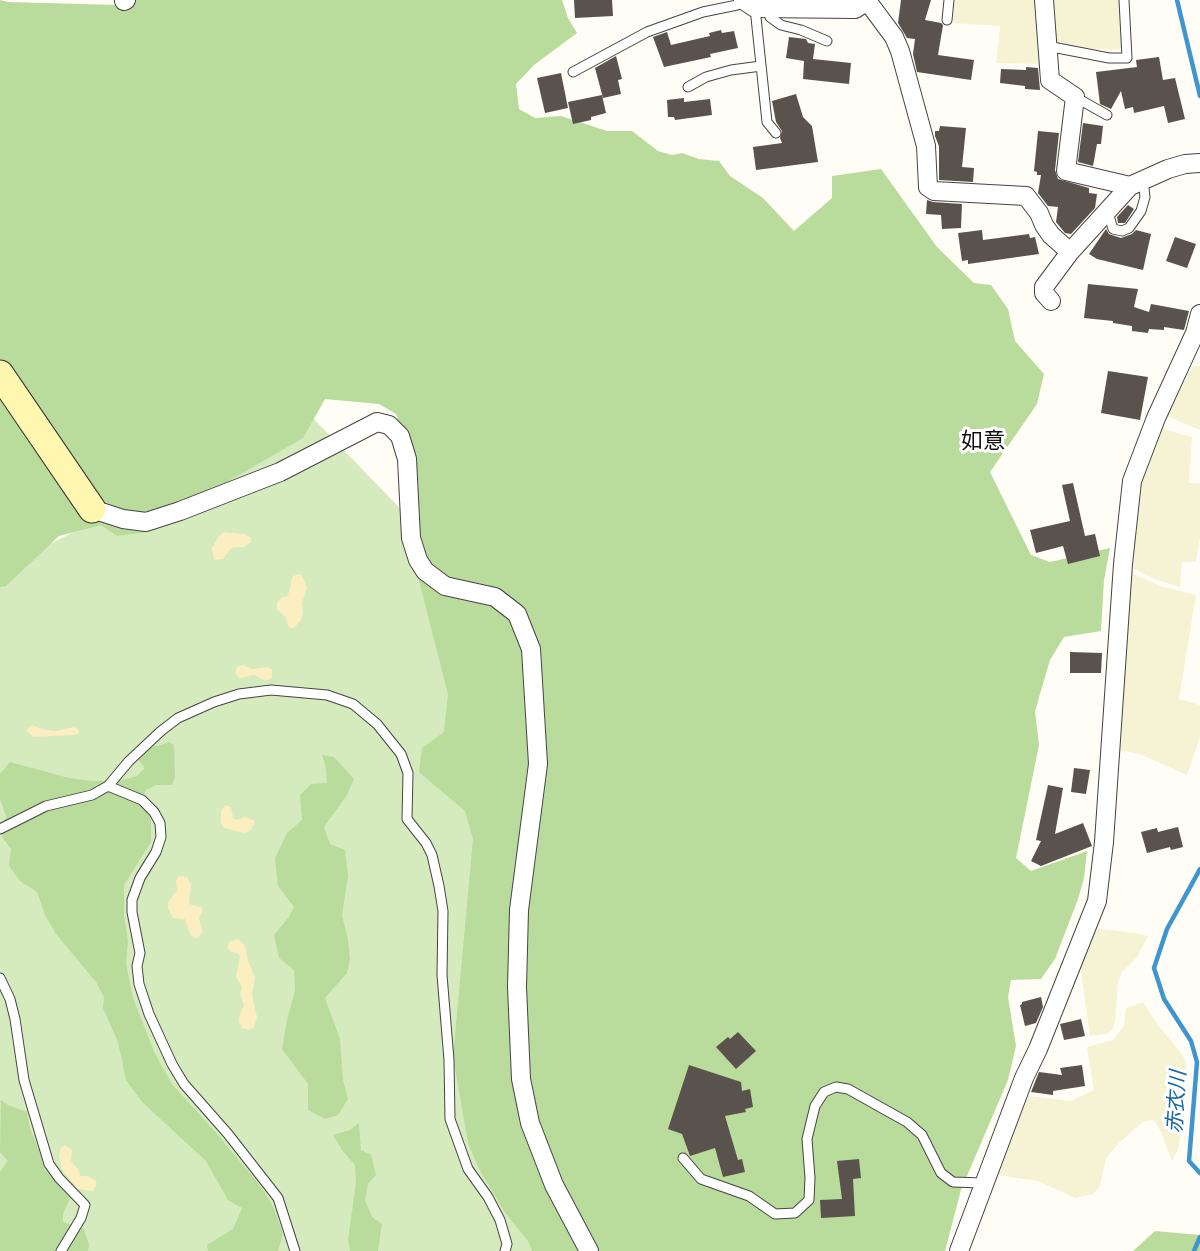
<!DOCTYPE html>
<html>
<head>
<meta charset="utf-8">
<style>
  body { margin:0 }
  canvas { display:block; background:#fffdf5 }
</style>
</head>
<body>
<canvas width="1200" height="1251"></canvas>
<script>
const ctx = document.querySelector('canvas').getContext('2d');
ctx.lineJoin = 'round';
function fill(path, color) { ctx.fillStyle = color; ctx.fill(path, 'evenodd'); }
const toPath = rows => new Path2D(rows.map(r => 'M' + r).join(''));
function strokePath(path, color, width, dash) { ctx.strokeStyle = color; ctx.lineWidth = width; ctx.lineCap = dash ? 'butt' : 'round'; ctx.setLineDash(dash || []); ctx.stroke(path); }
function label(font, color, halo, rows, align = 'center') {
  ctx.font = font + ' "Roboto Serif","Noto Sans JP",serif'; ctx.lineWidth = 6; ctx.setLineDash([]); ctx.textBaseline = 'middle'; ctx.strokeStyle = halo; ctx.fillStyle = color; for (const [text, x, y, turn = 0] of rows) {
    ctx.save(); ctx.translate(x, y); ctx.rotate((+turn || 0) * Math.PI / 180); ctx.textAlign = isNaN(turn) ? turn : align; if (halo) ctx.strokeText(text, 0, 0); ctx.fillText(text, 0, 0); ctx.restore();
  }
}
const farmland = toPath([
  [955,0,1035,0,1039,64,996,63,1000,26,952,23],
  [1052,0,1121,0,1123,43,1119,50,1075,48,1056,44],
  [1193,366,1200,366,1200,430,1167,416],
  [1163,429,1192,437,1189,483,1200,483,1200,538,1196,562,1182,562,1180,587,1157,580,1130,567,1140,481,1156,435],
  [1129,572,1160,586,1196,595,1179,699,1200,705,1200,737,1187,775,1142,755,1115,749],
  [1093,928,1135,933,1148,936,1137,957,1122,972,1118,983,1115,1021,1112,1030,1107,1034,1090,1036,1080,965],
  [1143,1002,1157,1024,1182,1054,1186,1064,1184,1117,1178,1150,1172,1161,1161,1132,1154,1120,1144,1121,1120,1142,1106,1158,1100,1186,1093,1194,1075,1198,1038,1181,997,1175,1013,1127,1028,1096,1071,1101,1094,1090,1087,1047,1113,1040,1124,1026,1126,1008]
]);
const green = toPath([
  [309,414,499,611,580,1251,0,1251,0,569]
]);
const forest = toPath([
  [0,0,8,2,118,5,130,0,562,0,568,18,577,33,534,65,516,84,519,109,535,118,561,116,607,131,632,131,658,151,672,155,682,153,699,159,719,161,730,176,763,198,794,231,832,198,832,176,881,169,937,247,974,283,991,285,1008,309,1015,341,1044,374,1037,404,990,472,1031,555,1050,562,1110,548,1104,580,1101,631,1064,637,1050,660,1035,711,1039,745,1016,858,1031,871,1087,851,1084,878,1078,899,1055,959,1041,979,1011,980,1008,997,1016,1046,1008,1080,961,1190,945,1251,532,1251,528,1241,504,1211,479,1169,468,1143,453,1057,473,839,465,811,419,772,422,748,444,732,448,694,419,581,413,540,410,452,396,414,379,404,325,399,303,438,170,515,148,532,117,536,101,525,59,536,6,586,0,587],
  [169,742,174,745,175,777,172,785,156,785,146,790,143,799,151,820,151,842,124,885,124,915,128,941,126,964,133,998,155,1054,172,1084,218,1135,261,1187,273,1206,283,1234,278,1251,208,1251,207,1245,233,1229,242,1208,228,1200,206,1161,142,1102,126,1080,118,1042,103,1008,104,997,96,982,56,934,45,915,37,892,20,881,9,866,11,849,2,837,6,816,0,799,0,774,10,762,69,778,92,781,123,780,137,776,145,768,136,757,148,747,158,746],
  [322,755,334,757,354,779,347,795,324,827,330,844,345,850,348,876,342,915,348,940,350,959,347,973,325,998,340,1039,343,1080,348,1099,338,1115,325,1119,308,1110,308,1084,282,1049,287,1020,295,991,294,970,279,958,274,935,289,917,294,907,278,886,275,858,287,833,302,820,300,795,311,784,327,783,326,768],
  [1,1100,8,1105,27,1112,30,1128,39,1150,45,1170,70,1198,63,1214,63,1222,84,1229,89,1245,88,1251,0,1251,0,1172,8,1161,0,1152],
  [359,1123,361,1150,371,1155,376,1175,368,1184,365,1200,372,1217,382,1224,378,1251,350,1251,348,1240,356,1183,355,1165,342,1150,333,1135,350,1130],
  [1155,1231,1200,1235,1200,1251,1133,1251]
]);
const sand = toPath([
  [224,532,245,534,251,538,251,542,244,547,231,548,223,559,214,560,212,548,219,536],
  [299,574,303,577,307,588,302,603,303,612,301,620,294,628,290,628,287,624,286,617,277,610,277,602,282,597,287,597,290,589,291,580,293,576],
  [243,665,253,669,268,667,272,670,272,678,266,681,254,675,240,678,235,673,237,667],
  [32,725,45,730,56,731,74,727,79,730,79,733,75,735,33,737,26,730],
  [225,805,231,807,233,817,236,820,245,817,253,820,255,823,250,831,244,833,224,828,221,822,221,811],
  [179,876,187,877,191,884,189,904,201,907,203,910,199,919,203,932,198,938,194,938,190,934,185,919,173,918,168,909,168,902,177,890,176,881],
  [238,939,245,945,248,961,255,977,252,995,257,1017,254,1027,249,1030,242,1028,239,1022,239,1017,244,1005,240,994,242,987,236,977,240,956,237,953,231,952,227,948,229,942],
  [65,1145,72,1150,71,1161,78,1169,80,1176,88,1176,95,1180,97,1184,93,1191,77,1189,62,1169,59,1155,61,1148]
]);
const stream = toPath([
  [1177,0,1200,96],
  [1200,869,1167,929,1154,968,1164,999,1191,1041,1197,1062,1189,1161,1200,1173],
  [1194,1251,1200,1237]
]);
const building = toPath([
  [574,0,612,0,613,16,575,18],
  [901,0,931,0,925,20,941,23,943,25,938,55,974,60,971,80,917,72,913,54,915,39,907,38,898,23],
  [721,30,722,33,734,31,738,48,710,54,711,57,664,67,653,37,667,32,671,45,710,36,709,33],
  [789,37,806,39,808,43,815,44,813,59,851,63,849,84,803,79,804,61,786,58],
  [616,56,622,79,618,80,621,94,603,98,595,68],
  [1159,57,1163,80,1175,78,1185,119,1168,123,1164,106,1134,113,1133,107,1125,109,1121,91,1111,109,1100,104,1096,72,1137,67,1136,60],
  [1026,67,1038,68,1040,90,1025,89,1025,86,1000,83,1001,69,1026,70],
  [561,73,568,108,545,113,537,78],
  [796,94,803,117,812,126,818,162,756,170,753,147,782,143,780,138,782,131,776,122,772,101],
  [602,95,606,113,591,117,591,120,573,124,568,102],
  [684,98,684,102,710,99,712,115,675,120,674,117,668,117,667,100],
  [1083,123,1103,126,1101,144,1097,144,1093,166,1078,162],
  [940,126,966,128,962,167,974,168,973,182,939,180,939,146,935,136,935,131,939,131],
  [1038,131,1059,133,1055,170,1058,179,1089,188,1089,193,1097,194,1095,208,1071,234,1065,233,1056,222,1058,207,1048,206,1038,193,1041,175,1037,175,1037,172,1034,171],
  [927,200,933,202,962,204,961,228,942,229,941,215,926,214],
  [1128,205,1134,209,1125,223,1118,223,1117,217],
  [1106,229,1109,234,1121,238,1132,234,1136,230,1151,234,1143,270,1097,259,1089,254],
  [982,230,983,240,1029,234,1030,238,1035,237,1039,254,968,264,968,260,962,261,958,233],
  [1175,237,1196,244,1187,268,1166,261],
  [1088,284,1138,289,1134,307,1149,312,1151,304,1189,311,1184,330,1164,327,1164,330,1149,329,1148,333,1132,331,1132,326,1113,323,1113,321,1084,318],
  [1108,371,1148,377,1140,420,1101,413],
  [1073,483,1085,536,1095,534,1100,556,1068,564,1063,546,1036,553,1030,530,1070,521,1062,485],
  [1070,652,1102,653,1101,673,1070,673],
  [1074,768,1090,770,1086,794,1071,792],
  [1048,785,1063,788,1055,834,1083,823,1092,846,1041,866,1031,861,1041,841,1036,840],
  [1178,827,1183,847,1171,850,1170,847,1147,853,1141,832,1157,828,1158,832],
  [1041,997,1043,1007,1036,1023,1025,1026,1020,1005,1022,1004,1022,1002],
  [1081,1019,1085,1036,1064,1040,1060,1024],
  [738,1032,756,1051,736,1069,716,1047,728,1037,730,1039],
  [689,1065,741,1082,742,1091,750,1089,753,1107,745,1109,746,1112,725,1116,738,1160,742,1159,745,1172,723,1177,715,1148,690,1156,682,1134,668,1129],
  [1082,1065,1085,1086,1053,1091,1053,1095,1031,1092,1039,1072,1062,1075,1060,1068],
  [859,1159,861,1178,853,1179,855,1216,821,1218,820,1200,842,1199,837,1161]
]);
const lane = toPath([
  [755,8,767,122,776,133],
  [768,8,770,17,781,25,801,30,827,41],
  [947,20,949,0],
  [1047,46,1109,58,1127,58,1124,0],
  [573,72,647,32,703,12,737,5,743,0],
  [688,87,706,77,731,70,761,66],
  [1075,97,1107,115],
  [1107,209,1113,229,1122,231,1129,228,1141,211,1145,197,1143,179],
  [0,829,46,806,92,795,108,786],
  [0,978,10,999,15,1019,24,1080,49,1164,59,1178,85,1205,81,1218,61,1251],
  [683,1158,701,1179,749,1196,775,1214,795,1213,809,1200,810,1178,807,1139,815,1106,824,1092,836,1087,848,1089,907,1122,922,1135,941,1173,953,1182,983,1183],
  [295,1251,278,1198,228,1134,184,1084,172,1064,149,1014,139,984,137,966,140,953,132,912,132,900,140,878,156,852,161,837,160,823,154,812,142,800,108,786,129,761,161,731,178,718,214,702,239,694,271,690,327,695,353,704,377,724,401,754,408,773,407,819,426,843,432,855,439,886,443,911,442,975,449,1060,450,1119,468,1169,488,1197,500,1220,507,1244,505,1251]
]);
const street = toPath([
  [743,0,755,8,855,9,869,0],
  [1044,0,1050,80,1075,97,1066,171,1130,186],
  [124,1,126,0],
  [868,2,894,37,900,51,926,146,928,187,934,191,1026,196,1039,213,1044,225,1051,235,1070,252],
  [1051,301,1044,293,1044,287,1070,252,1130,186,1168,169,1185,164,1200,163],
  [92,509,123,519,146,522,180,511,280,472,377,422,389,425,400,436,407,459,411,538,418,560,425,571,445,586,495,597,517,614,531,649,538,764,519,910,517,987,521,1079,530,1123,554,1185,589,1251],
  [959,1251,1024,1078,1038,1049,1097,901,1104,842,1123,564,1132,481,1156,418,1195,333,1200,314]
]);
const secondary = toPath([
  [0,374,92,509]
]);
const waterNames = [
  ["赤衣川",1177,1102,-86]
];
const quarterNames = [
  ["如意",983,442]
];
fill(farmland, '#f6f3d4');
fill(green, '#d5ebbd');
fill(forest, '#b9dc9c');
fill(sand, '#fbeec1');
strokePath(stream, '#3f96cf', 4.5);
fill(building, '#5a524d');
strokePath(lane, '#444', 11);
strokePath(street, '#444', 20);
strokePath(secondary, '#333', 29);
strokePath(lane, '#fff', 9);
strokePath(street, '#fff', 18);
strokePath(secondary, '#fff6b0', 27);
label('italic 21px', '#1768a6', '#fff', waterNames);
label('22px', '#111', '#fff', quarterNames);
</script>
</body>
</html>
